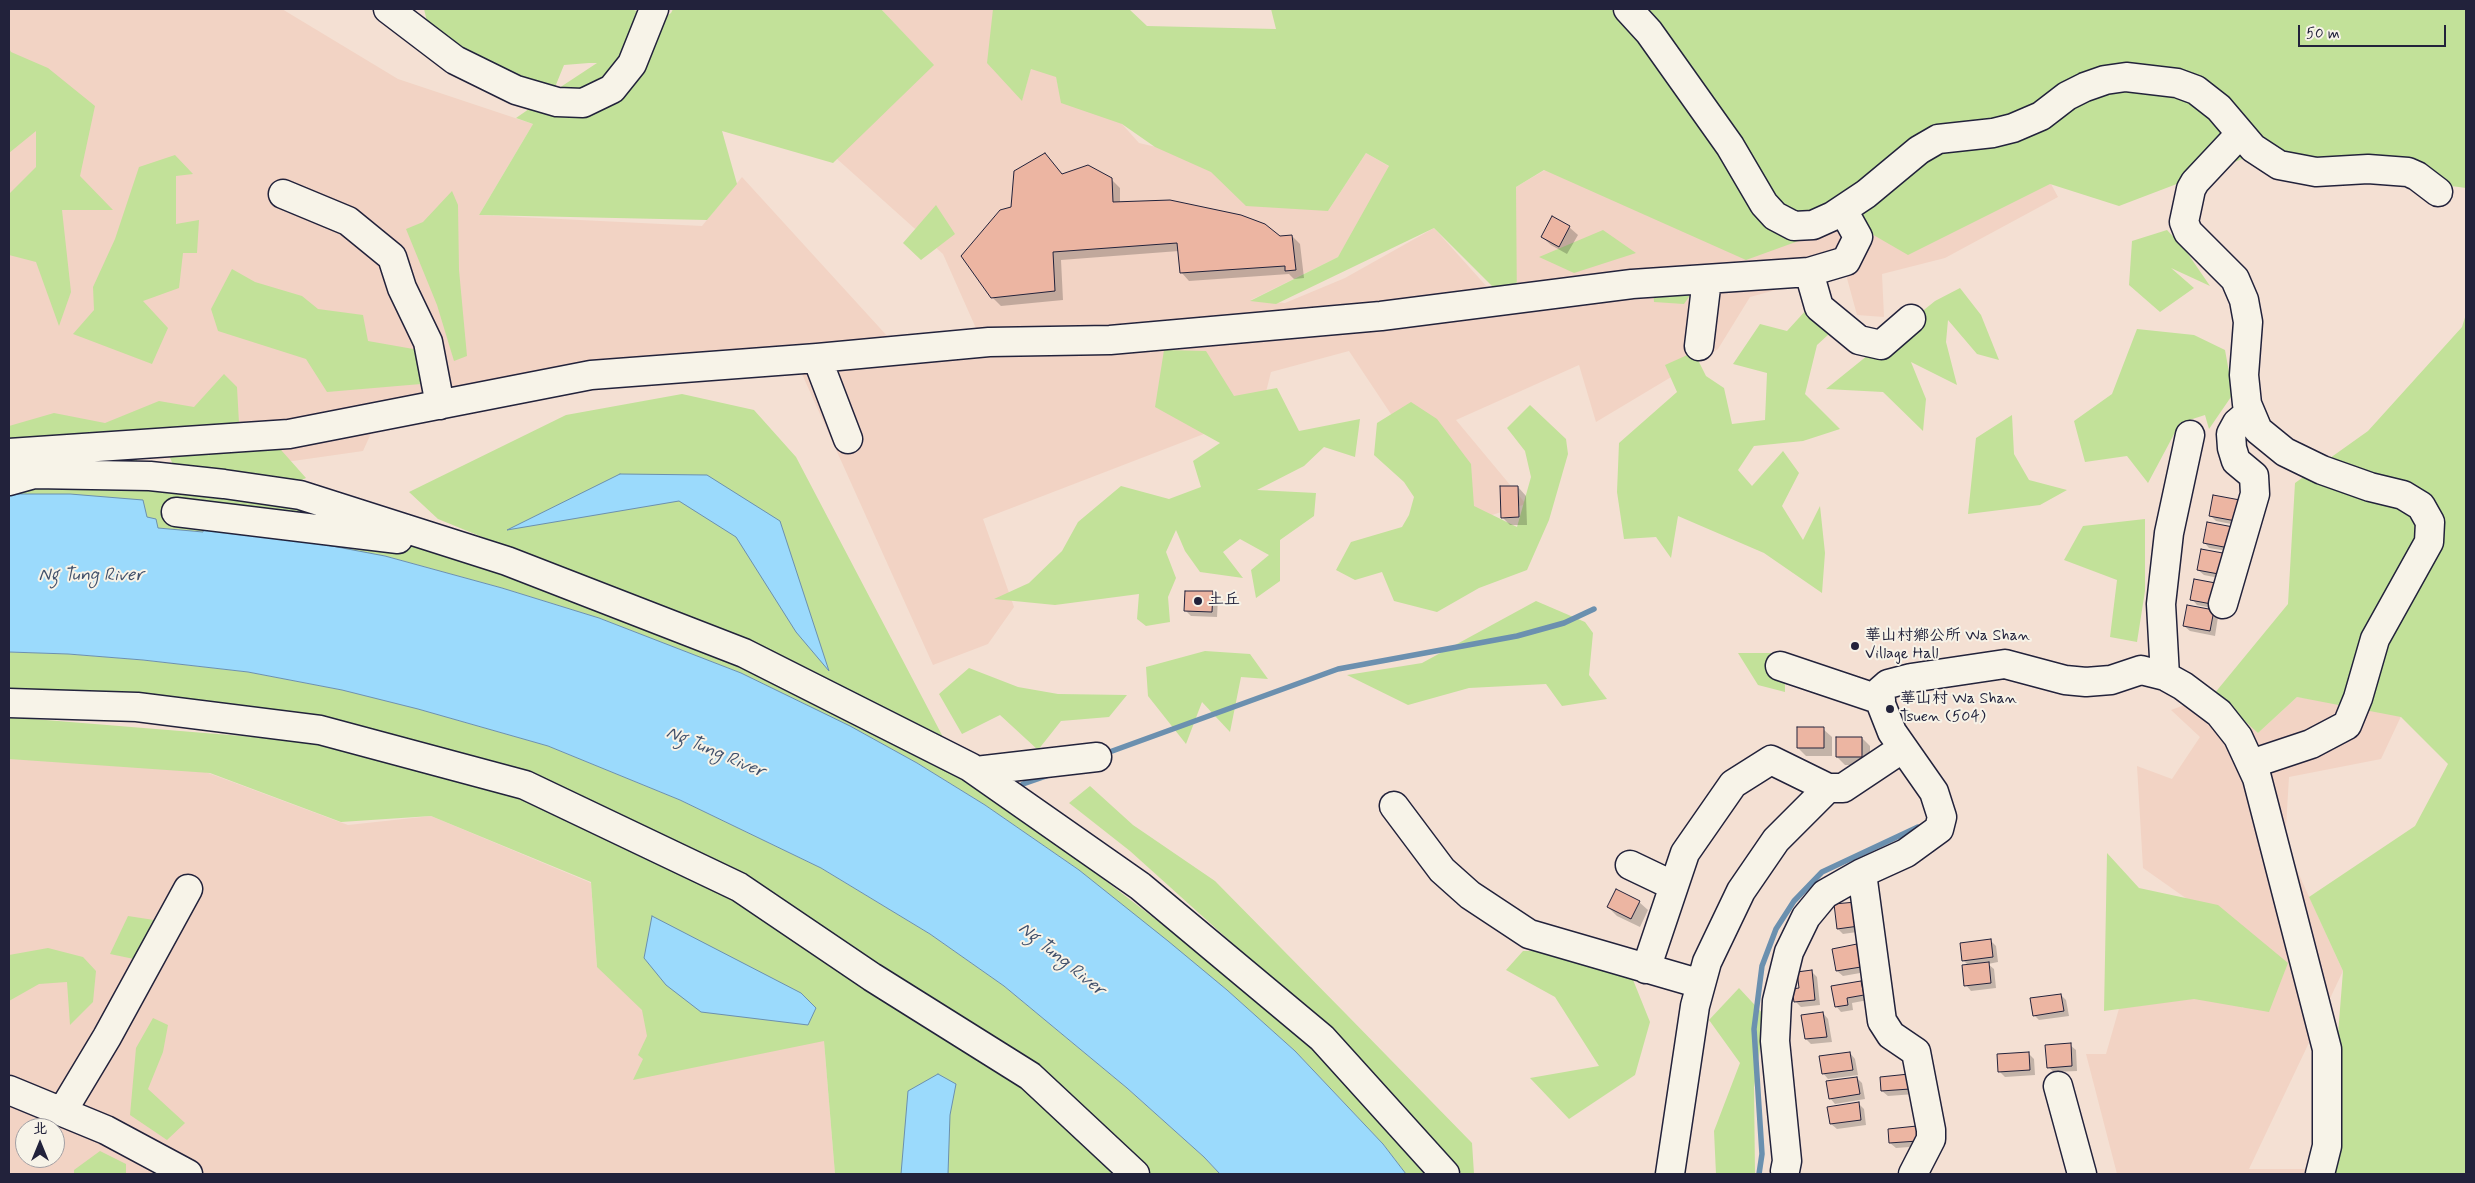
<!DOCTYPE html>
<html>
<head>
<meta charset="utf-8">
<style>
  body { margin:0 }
  #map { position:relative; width:2475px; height:1183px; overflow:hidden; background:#f4e0d3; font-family:Mynerve,"LXGW WenKai TC",sans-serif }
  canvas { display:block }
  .frame { position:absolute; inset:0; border:10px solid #22223b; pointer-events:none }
  .north { position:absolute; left:15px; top:1118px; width:50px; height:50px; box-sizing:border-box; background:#f7f3e8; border:1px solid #a29fa3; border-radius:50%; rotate:0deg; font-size:14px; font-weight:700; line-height:20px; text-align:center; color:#22223b }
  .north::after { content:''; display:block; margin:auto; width:18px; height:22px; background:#22223b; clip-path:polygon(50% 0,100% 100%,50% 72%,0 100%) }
  .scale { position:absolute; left:2298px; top:25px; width:148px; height:22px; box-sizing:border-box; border:2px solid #22223b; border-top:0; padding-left:6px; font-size:15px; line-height:18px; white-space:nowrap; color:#22223b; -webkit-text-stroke:4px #f7f3e8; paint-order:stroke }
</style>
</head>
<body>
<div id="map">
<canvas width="2475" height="1183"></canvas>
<div class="frame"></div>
<div class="north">北</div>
<div class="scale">50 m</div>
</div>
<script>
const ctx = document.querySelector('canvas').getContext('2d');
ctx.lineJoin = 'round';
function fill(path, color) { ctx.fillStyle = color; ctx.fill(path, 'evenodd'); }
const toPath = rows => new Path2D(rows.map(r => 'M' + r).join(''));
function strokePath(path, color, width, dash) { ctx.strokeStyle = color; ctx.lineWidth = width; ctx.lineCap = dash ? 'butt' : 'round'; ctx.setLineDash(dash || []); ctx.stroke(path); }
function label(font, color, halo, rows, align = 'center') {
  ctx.font = font + ' Mynerve,"LXGW WenKai TC",sans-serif'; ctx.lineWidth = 4; ctx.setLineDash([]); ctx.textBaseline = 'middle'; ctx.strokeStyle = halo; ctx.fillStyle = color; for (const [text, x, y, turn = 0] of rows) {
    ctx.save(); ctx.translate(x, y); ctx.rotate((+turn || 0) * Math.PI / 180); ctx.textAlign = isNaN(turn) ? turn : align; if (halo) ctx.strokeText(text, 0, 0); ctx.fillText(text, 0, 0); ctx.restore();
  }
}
const built = toPath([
  [9,9,282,9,398,79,533,124,479,215,702,226,742,177,889,338,576,365,382,409,363,451,251,467,206,456,9,466],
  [881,9,1000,9,1022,100,1031,69,1054,68,1062,103,1114,115,1139,143,1213,160,1328,211,1366,153,1397,171,1338,257,1251,300,1285,303,1345,278,1434,228,1507,309,1516,187,1555,164,1819,233,2044,171,2058,197,1945,258,1882,274,1884,317,1857,315,1845,271,1750,297,1718,349,1596,422,1579,365,1456,420,1526,504,1464,524,1349,351,1271,372,1261,412,983,519,1014,607,988,644,933,665,802,374,987,353,943,254,836,158,933,65],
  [2214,694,2258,733,2297,697,2404,710,2381,759,2289,777,2285,844,2343,971,2249,1169,2305,1169,2305,1174,2117,1174,2086,1054,2106,1054,2128,977,2168,936,2243,1008,2271,958,2143,868,2137,766,2172,779,2200,737,2171,710],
  [9,758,203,771,348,825,431,816,591,883,597,967,824,1041,835,1174,9,1174],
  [25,1128,55,1128,55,1158,25,1158]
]);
const green = toPath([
  [424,9,631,9,645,14,636,37,671,13,673,9,881,9,934,65,833,163,722,131,737,184,707,220,479,215,533,124,516,118,552,93,495,71,429,30],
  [589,63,597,63,553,92,564,65],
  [993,9,1129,9,1147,26,1276,29,1271,9,2466,9,2466,188,2245,158,2119,206,2050,184,1908,255,1851,222,1746,260,1544,170,1516,187,1517,311,1434,228,1276,304,1250,301,1338,257,1389,166,1366,153,1328,211,1246,206,1211,172,1155,147,1122,124,1061,103,1056,77,1031,69,1022,101,987,63],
  [9,48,11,52,48,68,95,106,80,176,113,210,62,210,71,292,59,326,36,262,9,255,9,194,36,167,36,131,9,153],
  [175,155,193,174,176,176,176,224,199,220,197,253,183,253,179,288,143,301,168,328,152,364,73,334,94,310,93,287,115,239,139,167],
  [452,191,458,205,459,270,467,356,454,361,437,305,406,229,423,222],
  [936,205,955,234,921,260,903,243],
  [1603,230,1636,253,1574,273,1539,257],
  [2167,230,2184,248,2210,286,2171,268,2194,288,2160,312,2129,285,2132,241],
  [1686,265,1693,291,1684,304,1654,302,1652,272],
  [232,269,255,282,302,296,318,309,363,315,368,341,419,350,421,384,327,392,306,359,218,331,211,309],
  [1960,288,1981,315,1999,360,1977,354,1948,320,1946,342,1957,385,1911,362,1926,399,1923,431,1883,392,1826,389,1935,301],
  [1818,297,1840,324,1817,345,1805,394,1840,429,1803,441,1754,446,1738,470,1752,486,1783,451,1799,473,1782,506,1803,540,1820,506,1825,553,1822,593,1764,553,1678,516,1671,558,1656,537,1624,539,1617,492,1619,443,1677,392,1665,365,1694,352,1706,376,1724,388,1732,424,1765,420,1767,373,1733,364,1760,324,1787,331],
  [2466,314,2466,1174,2327,1174,2343,971,2309,897,2415,826,2448,764,2401,717,2297,697,2258,733,2214,694,2288,604,2295,483,2368,431,2462,327],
  [2137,329,2194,335,2225,350,2233,394,2209,429,2205,415,2180,423,2148,483,2127,456,2085,462,2074,421,2112,394],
  [1164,350,1206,351,1234,396,1277,388,1299,431,1360,419,1355,457,1324,447,1304,466,1257,490,1316,493,1314,516,1280,540,1280,581,1256,598,1251,570,1269,555,1240,539,1223,552,1243,578,1200,572,1185,551,1176,530,1166,552,1176,578,1168,597,1170,622,1146,626,1137,619,1139,594,1055,605,994,599,1029,583,1062,551,1078,522,1121,486,1169,499,1201,487,1193,461,1220,443,1155,407],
  [224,374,237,387,239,423,257,423,306,478,287,487,217,469,201,472,175,469,158,431,133,438,138,466,111,467,99,453,9,459,9,426,54,413,105,423,159,401,194,407],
  [682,394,754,410,796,457,943,737,629,597,438,519,409,492,566,415],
  [1411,402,1437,419,1471,464,1474,506,1517,527,1531,477,1525,451,1507,428,1530,405,1566,439,1568,454,1549,520,1527,570,1479,588,1437,612,1394,601,1382,572,1355,580,1336,570,1351,542,1402,527,1409,515,1414,497,1404,482,1374,455,1377,423],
  [2012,415,2014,454,2029,480,2067,490,2040,505,1968,514,1976,438],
  [38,483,208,488,346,515,765,673,976,781,1311,1039,1436,1174,1406,1174,1383,1144,1295,1051,1227,990,1079,870,985,805,917,763,850,726,741,673,599,618,502,588,385,556,205,525,203,532,157,528,147,518,70,494,9,496,9,490],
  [2145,519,2145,591,2137,642,2110,637,2117,580,2064,560,2083,526],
  [1536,601,1585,622,1593,633,1589,675,1607,699,1562,706,1546,684,1469,688,1408,705,1347,675,1422,663],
  [1205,651,1250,654,1268,679,1241,677,1230,732,1202,702,1186,744,1148,696,1146,667],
  [9,652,68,654,143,660,248,672,342,690,418,709,548,746,680,800,821,868,930,934,1004,986,1127,1088,1204,1157,1220,1174,835,1174,824,1041,633,1080,643,1059,638,1055,647,1036,642,1010,597,967,591,882,431,816,341,822,210,773,9,759,9,717,315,742,523,776,326,724,9,699],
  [1738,653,1785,653,1785,692,1758,685],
  [969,668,1018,687,1058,694,1127,695,1109,717,1061,721,1038,750,1000,715,962,734,939,694],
  [1090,786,1133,825,1215,881,1346,1014,1472,1143,1474,1174,1462,1174,1412,1119,1291,996,1130,851,1069,803],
  [2107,853,2139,888,2218,905,2288,963,2269,1012,2194,999,2104,1011],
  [128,916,154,920,149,934,134,959,110,954],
  [48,948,83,957,96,971,93,1002,70,1025,67,982,39,984,9,1001,9,955],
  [1621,950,1650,1022,1635,1075,1569,1119,1530,1078,1599,1066,1555,997,1506,970,1523,951],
  [1739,988,1765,1016,1754,1087,1755,1174,1716,1174,1714,1131,1740,1063,1709,1020],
  [153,1018,168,1025,163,1052,148,1089,185,1123,167,1140,130,1115,136,1048],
  [100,1151,126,1164,126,1174,74,1174,74,1170]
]);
const water = toPath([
  [620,474,707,475,780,521,829,671,796,632,736,537,679,501,507,530,620,474],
  [13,494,70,494,143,500,147,517,156,519,158,528,203,532,205,525,273,535,385,556,502,588,599,618,741,673,850,726,917,763,985,805,1079,870,1168,941,1227,990,1295,1051,1383,1144,1406,1174,1220,1174,1204,1157,1127,1088,1004,986,930,934,821,868,680,800,548,746,418,709,342,690,248,672,143,660,68,654,9,652,9,496,13,494],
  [652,916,801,993,816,1008,808,1025,701,1012,666,985,644,958,652,916],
  [938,1074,956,1084,950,1115,948,1174,901,1174,908,1091,938,1074]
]);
const shadow = toPath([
  [1053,163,1063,175,1111,179,1120,188,1120,203,1280,237,1292,236,1300,244,1304,278,1294,279,1289,274,1189,281,1181,272,1179,251,1061,260,1063,300,1001,306,992,297,1012,208],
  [1569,227,1578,235,1567,254,1551,245,1542,237],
  [1518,487,1526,496,1527,525,1510,525,1502,517],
  [2214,497,2241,526,2216,521,2211,516],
  [2208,523,2234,552,2209,548,2204,542],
  [2202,551,2229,580,2204,575,2198,570],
  [2195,580,2222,610,2197,605,2192,599],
  [1212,593,1218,598,1217,617,1191,616,1186,611],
  [2213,612,2218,617,2215,636,2190,631,2184,626],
  [1823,729,1832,737,1832,756,1806,756,1798,748],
  [1862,738,1870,746,1870,765,1845,765,1837,757],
  [1639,902,1648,910,1640,927,1617,916,1608,907],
  [1835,906,1864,931,1843,934,1838,929],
  [1991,941,1996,946,1998,962,1988,964,1994,969,1996,988,1971,991,1966,985,1969,966,1963,960],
  [1857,946,1862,951,1866,972,1843,976,1837,971],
  [1811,971,1817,977,1820,1005,1801,1007,1796,1002,1794,990,1801,990],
  [1861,983,1866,988,1868,1000,1852,1003,1853,1010,1841,1012,1836,1006],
  [2061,995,2066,1000,2069,1016,2039,1020,2034,1015],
  [1823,1013,1828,1019,1832,1042,1811,1044,1806,1039],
  [2070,1045,2076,1050,2077,1071,2054,1072,2048,1067],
  [1850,1053,1855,1059,1858,1075,1828,1079,1823,1073],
  [2028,1053,2034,1059,2035,1075,2005,1077,2000,1072],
  [1909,1075,1915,1094,1888,1096,1882,1091],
  [1857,1078,1862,1083,1865,1099,1835,1104,1830,1098],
  [1858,1103,1864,1109,1866,1125,1837,1129,1831,1124],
  [1922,1132,1923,1146,1896,1148,1890,1143]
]);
const stream = toPath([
  [1104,754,1338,669,1517,636,1564,623,1594,609],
  [1023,784,1049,775],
  [1759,1174,1762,1154,1754,1029,1762,966,1776,929,1794,901,1822,872,1918,827]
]);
const building = toPath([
  [1045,153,1062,174,1088,165,1112,178,1113,202,1170,200,1241,215,1265,224,1280,236,1292,235,1296,270,1285,271,1285,266,1180,273,1177,243,1053,252,1055,291,991,298,961,256,1000,210,1011,207,1014,171,1045,153],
  [1552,216,1570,226,1559,247,1541,237,1552,216],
  [1500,486,1518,486,1519,517,1501,518,1500,486],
  [2213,495,2240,500,2236,521,2209,516,2213,495],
  [2207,522,2233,527,2229,548,2203,543,2207,522],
  [2201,549,2228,554,2224,575,2197,570,2201,549],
  [2194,579,2221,584,2217,605,2190,600,2194,579],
  [1185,591,1213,591,1212,612,1184,611,1185,591],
  [2187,605,2214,610,2210,631,2183,626,2187,605],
  [1797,727,1824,727,1824,748,1797,748,1797,727],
  [1836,737,1862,737,1862,757,1836,757,1836,737],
  [1616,889,1640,901,1631,919,1607,907,1616,889],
  [1856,902,1859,926,1837,929,1834,904,1856,902],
  [1991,939,1993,957,1962,961,1960,943,1991,939],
  [1857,944,1861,967,1836,971,1832,949,1857,944],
  [1989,962,1991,983,1964,986,1962,965,1989,962],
  [1812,970,1815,1000,1794,1002,1792,989,1799,988,1797,972,1812,970],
  [1861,981,1864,995,1847,998,1848,1005,1835,1007,1831,986,1861,981],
  [2061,994,2064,1011,2033,1016,2030,998,2061,994],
  [1823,1012,1827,1037,1805,1039,1801,1015,1823,1012],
  [2071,1043,2072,1066,2047,1068,2045,1045,2071,1043],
  [1850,1052,1853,1070,1822,1074,1819,1056,1850,1052],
  [2029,1052,2030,1070,1998,1072,1997,1054,2029,1052],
  [1909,1074,1910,1089,1881,1091,1880,1077,1909,1074],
  [1857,1077,1860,1094,1829,1099,1826,1081,1857,1077],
  [1859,1102,1861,1120,1830,1124,1827,1107,1859,1102],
  [1917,1126,1918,1141,1889,1143,1888,1129,1917,1126]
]);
const minor = toPath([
  [388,9,455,60,516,90,557,102,583,103,612,89,632,64,654,9],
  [1628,9,1649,32,1730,146,1764,204,1775,216,1794,226,1813,225,1833,216,1866,194,1919,150,1938,139,1993,133,2013,128,2041,116,2067,96,2085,87,2105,80,2126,77,2177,83,2196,90,2219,108,2253,148,2279,165,2316,172,2368,169,2408,172,2417,176,2438,192],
  [2240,134,2195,182,2191,189,2184,222,2188,232,2235,279,2244,300,2248,322,2244,375,2247,404,2258,430,2285,452,2322,470,2370,487,2403,495,2421,506,2430,522,2429,542,2375,639,2358,698,2347,725,2311,744,2251,764],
  [283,194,348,221,392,257,402,288,428,342,440,405],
  [1809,272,1819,307,1859,340,1881,345,1911,319],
  [1699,346,1707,279],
  [817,358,848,439],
  [9,453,289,434,591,375,817,358,989,342,1110,340,1381,316,1632,284,1809,272,1846,261,1858,237,1843,210],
  [9,481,34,474,150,476,224,484,300,495,507,561,744,653,970,767,1140,886,1322,1038,1445,1174],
  [176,512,398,539],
  [2223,604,2255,494,2254,476,2236,461,2232,448,2231,434,2237,423,2250,412],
  [1780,666,1881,700],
  [2165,676,2161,604,2169,533,2190,435],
  [9,703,137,707,320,730,525,785,739,887,872,977,1030,1076,1135,1174],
  [976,771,1097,757],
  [1394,806,1442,870,1470,895,1529,934,1701,984],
  [1630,865,1674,886],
  [1862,873,1882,1021,1891,1035,1916,1052,1931,1130,1931,1139,1913,1174],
  [1646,969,1685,853,1733,784,1771,760,1828,788,1843,788,1903,748],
  [2058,1086,2082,1174],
  [9,1090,106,1130,188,1174],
  [62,1112,107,1037,188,889],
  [1785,1171,1787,1161,1775,1041,1777,1001,1789,952,1806,917,1825,894,1862,873,1906,853,1939,829,1942,817,1934,792,1892,732,1881,704,1880,691,1888,684,1911,678,2005,664,2065,680,2086,682,2111,680,2141,670,2165,676,2183,686,2219,713,2238,737,2257,778,2327,1049,2327,1146,2320,1174],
  [1670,1174,1695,1006,1707,962,1741,891,1776,840,1828,788]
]);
const markers = [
  [1198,601,5,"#22223b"],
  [1855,646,5,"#22223b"],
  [1890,709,5,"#22223b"]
];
const poiNames = [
  ["土丘",1208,601],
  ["華山村鄉公所 Wa Shan",1865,637],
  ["Village Hall",1865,655],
  ["華山村 Wa Shan",1900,700],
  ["Tsuen (504)",1900,718]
];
const waterNames = [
  ["Ng Tung River",91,576],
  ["Ng Tung River",715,753,23],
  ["Ng Tung River",1061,960,39]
];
fill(built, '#f2d3c4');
fill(green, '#c2e199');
fill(water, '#9bdafc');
strokePath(water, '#6b90af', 1);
fill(shadow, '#0003');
strokePath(stream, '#6b90af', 5.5);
fill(building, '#ecb5a2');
strokePath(building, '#22223b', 1);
strokePath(minor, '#22223b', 31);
strokePath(minor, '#f7f3e8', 28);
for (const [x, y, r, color] of markers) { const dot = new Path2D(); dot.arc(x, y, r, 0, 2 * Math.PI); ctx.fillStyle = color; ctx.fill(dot); strokePath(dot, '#f7f3e8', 2); }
label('16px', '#22223b', '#f7f3e8', poiNames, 'left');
label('italic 18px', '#40506b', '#f7f3e8', waterNames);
</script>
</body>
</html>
